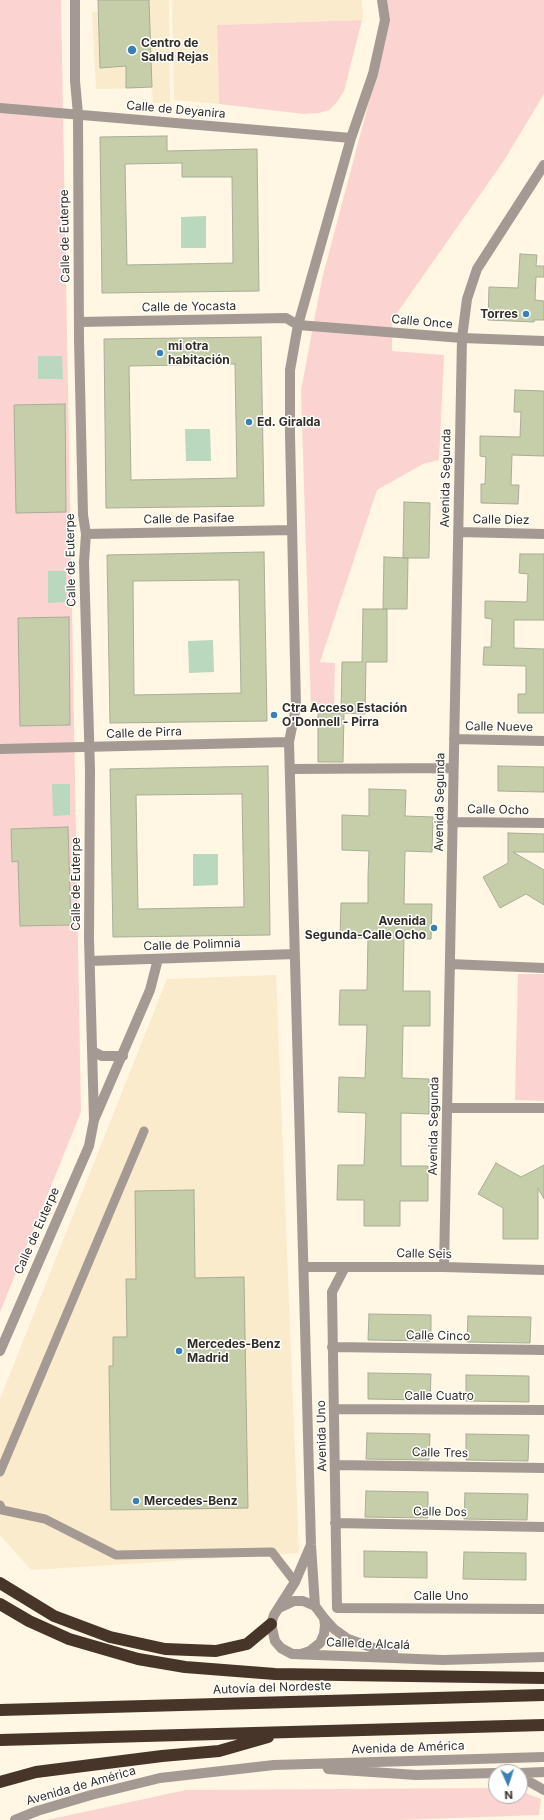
<!DOCTYPE html>
<html>
<head>
<meta charset="utf-8">
<style>
  body { margin:0 }
  #map { position:relative; width:544px; height:1820px; overflow:hidden; background:#fff6e3; font-family:Inter,sans-serif }
  canvas { display:block }
  .north { position:absolute; left:488px; top:1764px; width:40px; height:40px; box-sizing:border-box; background:#fff; border:1px solid #adaba8; border-radius:50%; rotate:177deg; font-size:11px; font-weight:700; line-height:16px; text-align:center; color:#322d25 }
  .north::after { content:''; display:block; margin:auto; width:14px; height:18px; background:#3881b5; clip-path:polygon(50% 0,100% 100%,50% 72%,0 100%) }
</style>
</head>
<body>
<div id="map">
<canvas width="544" height="1820"></canvas>
<div class="north">N</div>
</div>
<script>
const ctx = document.querySelector('canvas').getContext('2d');
ctx.lineJoin = 'round';
function fill(path, color) { ctx.fillStyle = color; ctx.fill(path, 'evenodd'); }
const toPath = rows => new Path2D(rows.map(r => 'M' + r).join(''));
function strokePath(path, color, width, dash) { ctx.strokeStyle = color; ctx.lineWidth = width; ctx.lineCap = dash ? 'butt' : 'round'; ctx.setLineDash(dash || []); ctx.stroke(path); }
function label(font, color, halo, rows, align = 'center') {
  ctx.font = font + ' Inter,sans-serif'; ctx.lineWidth = 3; ctx.setLineDash([]); ctx.textBaseline = 'middle'; ctx.strokeStyle = halo; ctx.fillStyle = color; for (const [text, x, y, turn = 0] of rows) {
    ctx.save(); ctx.translate(x, y); ctx.rotate((+turn || 0) * Math.PI / 180); ctx.textAlign = isNaN(turn) ? turn : align; if (halo) ctx.strokeText(text, 0, 0); ctx.fillText(text, 0, 0); ctx.restore();
  }
}
const built = toPath([
  [98,0,169,0,170,103,153,103,152,88,96,89,92,12,98,12],
  [172,0,362,0,363,15,362,20,217,25,219,104,174,100],
  [276,975,299,1553,31,1570,0,1535,0,1399,167,979]
]);
const green = toPath([
  [0,0,61,0,81,1112,0,1312],
  [378,0,544,0,544,94,503,162,392,320,392,351,444,355,439,460,423,464,377,490,320,662,335,663,334,708,311,708,301,390,322,279,383,49],
  [362,20,344,91,337,102,329,110,319,113,304,114,219,104,217,25],
  [518,974,544,974,544,1101,515,1100],
  [496,1788,496,1796,520,1796,520,1791,541,1799,539,1815,399,1820,47,1820,186,1790]
]);
const water = toPath([
  [206,216,206,248,181,248,181,217],
  [38,356,62,356,63,379,38,379],
  [185,429,210,429,211,461,186,461],
  [48,571,66,571,66,602,48,603],
  [213,640,214,672,189,673,188,641],
  [52,784,70,784,70,815,53,816],
  [193,854,218,854,218,885,193,886]
]);
const building = toPath([
  [98,0,149,0,152,87,126,88,126,66,100,68,98,0],
  [167,136,167,151,257,149,259,291,102,293,100,137,167,136],
  [182,163,182,177,232,177,233,263,127,265,125,164,182,163],
  [520,254,537,255,536,266,544,266,544,277,536,277,535,300,544,301,544,320,534,320,534,322,488,320,489,287,518,288,520,254],
  [261,337,264,506,106,508,104,339,261,337],
  [235,364,237,478,131,480,129,366,235,364],
  [515,390,544,391,544,456,512,455,511,485,519,485,518,504,481,503,481,484,485,484,486,457,480,456,480,436,520,437,521,412,514,412,515,390],
  [65,404,66,512,16,513,14,405,65,404],
  [404,502,430,503,429,558,403,558,404,502],
  [264,552,267,721,110,723,107,555,264,552],
  [239,580,241,693,134,695,133,581,239,580],
  [520,554,544,554,544,620,514,620,514,648,544,649,544,713,518,713,518,694,526,694,526,666,483,665,484,647,491,647,492,619,485,618,485,601,527,602,528,574,519,573,520,554],
  [384,557,408,558,407,609,383,609,384,557],
  [363,609,387,609,387,662,366,662,365,714,341,713,342,662,362,662,363,609],
  [69,617,70,725,20,726,18,618,69,617],
  [318,713,344,713,343,762,318,762,318,713],
  [268,766,270,935,113,937,110,769,268,766],
  [242,794,244,907,138,909,136,795,242,794],
  [498,766,544,767,544,792,498,791,498,766],
  [369,789,406,790,405,816,433,817,432,852,405,851,404,904,432,904,431,939,404,938,403,991,430,991,430,1026,403,1026,402,1078,429,1079,429,1114,401,1113,401,1166,428,1166,428,1201,400,1201,400,1226,364,1226,364,1200,337,1200,338,1165,364,1165,366,1113,338,1112,339,1077,365,1078,367,1025,339,1025,340,990,367,990,368,938,340,938,341,903,368,903,368,877,369,851,342,850,342,815,369,816,369,789],
  [68,827,71,925,20,926,18,861,12,862,11,829,68,827],
  [508,833,544,834,544,852,513,852,544,870,544,905,526,894,500,908,483,877,508,863,508,833],
  [496,1163,521,1177,544,1165,544,1199,538,1188,538,1239,503,1239,503,1208,478,1194,496,1163],
  [194,1190,195,1278,244,1277,248,1508,111,1510,109,1366,113,1366,113,1337,127,1337,126,1279,136,1279,135,1191,194,1190],
  [369,1314,431,1315,431,1341,368,1340,369,1314],
  [468,1316,531,1317,530,1343,467,1342,468,1316],
  [368,1373,431,1374,430,1400,368,1399,368,1373],
  [466,1375,529,1376,529,1402,466,1401,466,1375],
  [367,1433,430,1434,429,1460,366,1459,367,1433],
  [466,1434,529,1435,528,1461,466,1460,466,1434],
  [366,1491,428,1492,428,1518,365,1517,366,1491],
  [465,1493,528,1494,527,1520,464,1519,465,1493],
  [364,1551,427,1552,427,1578,364,1577,364,1551],
  [464,1552,526,1553,526,1580,463,1579,464,1552]
]);
const lane = toPath([
  [0,1472,144,1131],
  [0,1505,2,1510,45,1519,116,1555,272,1552,295,1582]
]);
const street = toPath([
  [75,0,75,81,78,114,79,340,83,515,86,534,84,562,90,770,89,939,94,1120],
  [0,108,351,138],
  [79,322,286,318,298,325,462,338,544,341],
  [458,532,544,534],
  [86,534,292,530],
  [454,739,544,741],
  [0,749,289,742],
  [290,769,453,768],
  [452,822,544,823],
  [90,961,295,954],
  [450,964,544,968],
  [92,1051,102,1056,123,1056],
  [447,1108,544,1108],
  [304,1267,444,1267,544,1270],
  [345,1267,332,1292,337,1608,544,1609],
  [444,1267,462,338,467,299,477,269,544,165],
  [332,1347,544,1350],
  [0,1351,89,1146,94,1120,150,990,158,959],
  [334,1409,544,1410],
  [336,1465,544,1468],
  [335,1523,544,1527],
  [315,1606,311,1545,289,742,296,707,290,434,290,370,298,325,351,138,373,74,385,20,382,0],
  [279,1608,294,1601,303,1601,315,1606,324,1618,325,1625,324,1634,320,1643,310,1651,301,1654,292,1654,281,1648,275,1641,271,1624,274,1615,295,1582,310,1547],
  [324,1618,334,1629,348,1639,382,1651,393,1652],
  [292,1654,443,1660,544,1657],
  [328,1769,416,1775,496,1773],
  [520,1773,544,1772],
  [520,1779,528,1781,544,1790],
  [15,1820,37,1811,91,1795,160,1778,274,1765,544,1757]
]);
const highway = toPath([
  [0,1583,54,1616,110,1637,165,1649,216,1651,247,1644,271,1624],
  [0,1604,29,1621,69,1639,138,1659,185,1667,275,1674,544,1678],
  [0,1710,544,1695],
  [0,1740,544,1725],
  [0,1782,36,1772,162,1756,219,1751,268,1737]
]);
const markers = [
  [132,50,5,"#3881b5"],
  [526,314,4,"#3881b5"],
  [160,353,4,"#3881b5"],
  [249,422,4,"#3881b5"],
  [274,715,4,"#3881b5"],
  [434,928,4,"#3881b5"],
  [179,1351,4,"#3881b5"],
  [136,1501,4,"#3881b5"]
];
const poiNames = [
  ["Centro de",141,43],
  ["Salud Rejas",141,57],
  ["Torres",518,314,"right"],
  ["mi otra",168,346],
  ["habitación",168,360],
  ["Ed. Giralda",257,422],
  ["Ctra Acceso Estación",282,708],
  ["O'Donnell - Pirra",282,722],
  ["Avenida",426,921,"right"],
  ["Segunda-Calle Ocho",426,935,"right"],
  ["Mercedes-Benz",187,1344],
  ["Madrid",187,1358],
  ["Mercedes-Benz",144,1501]
];
const streetNames = [
  ["Calle de Deyanira",176,110,5],
  ["Calle de Euterpe",65,236,-91],
  ["Calle de Yocasta",189,307,-1],
  ["Calle Once",422,322,5],
  ["Avenida Segunda",446,478,-89],
  ["Calle de Pasifae",189,519,-1],
  ["Calle Diez",501,520,1],
  ["Calle de Euterpe",71,560,-91],
  ["Calle Nueve",499,727,1],
  ["Calle de Pirra",144,733,-2],
  ["Avenida Segunda",440,802,-89],
  ["Calle Ocho",498,810,1],
  ["Calle de Euterpe",76,884,-90],
  ["Calle de Polimnia",192,945,-2],
  ["Avenida Segunda",434,1126,-89],
  ["Calle de Euterpe",37,1231,-66],
  ["Calle Seis",424,1254,1],
  ["Calle Cinco",438,1336,1],
  ["Calle Cuatro",439,1396],
  ["Avenida Uno",322,1436,-91],
  ["Calle Tres",440,1453,1],
  ["Calle Dos",440,1512,1],
  ["Calle Uno",441,1596],
  ["Calle de Alcalá",368,1644,2],
  ["Autovía del Nordeste",272,1688,-2],
  ["Avenida de América",408,1748,-2],
  ["Avenida de América",81,1786,-16]
];
fill(built, '#f9ebcc');
fill(green, '#fbd4d1');
fill(water, '#b9d8bd');
fill(building, '#c6cea9');
strokePath(building, '#a8ad96', 1);
strokePath(lane, '#a49a93', 9);
strokePath(street, '#a49a93', 10);
strokePath(highway, '#473529', 12);
for (const [x, y, r, color] of markers) { const dot = new Path2D(); dot.arc(x, y, r, 0, 2 * Math.PI); ctx.fillStyle = color; ctx.fill(dot); strokePath(dot, '#fff', 1.5); }
label('bold 12px', '#322d25', '#fff', poiNames, 'left');
label('12px', '#322d25', '#fff', streetNames);
</script>
</body>
</html>
